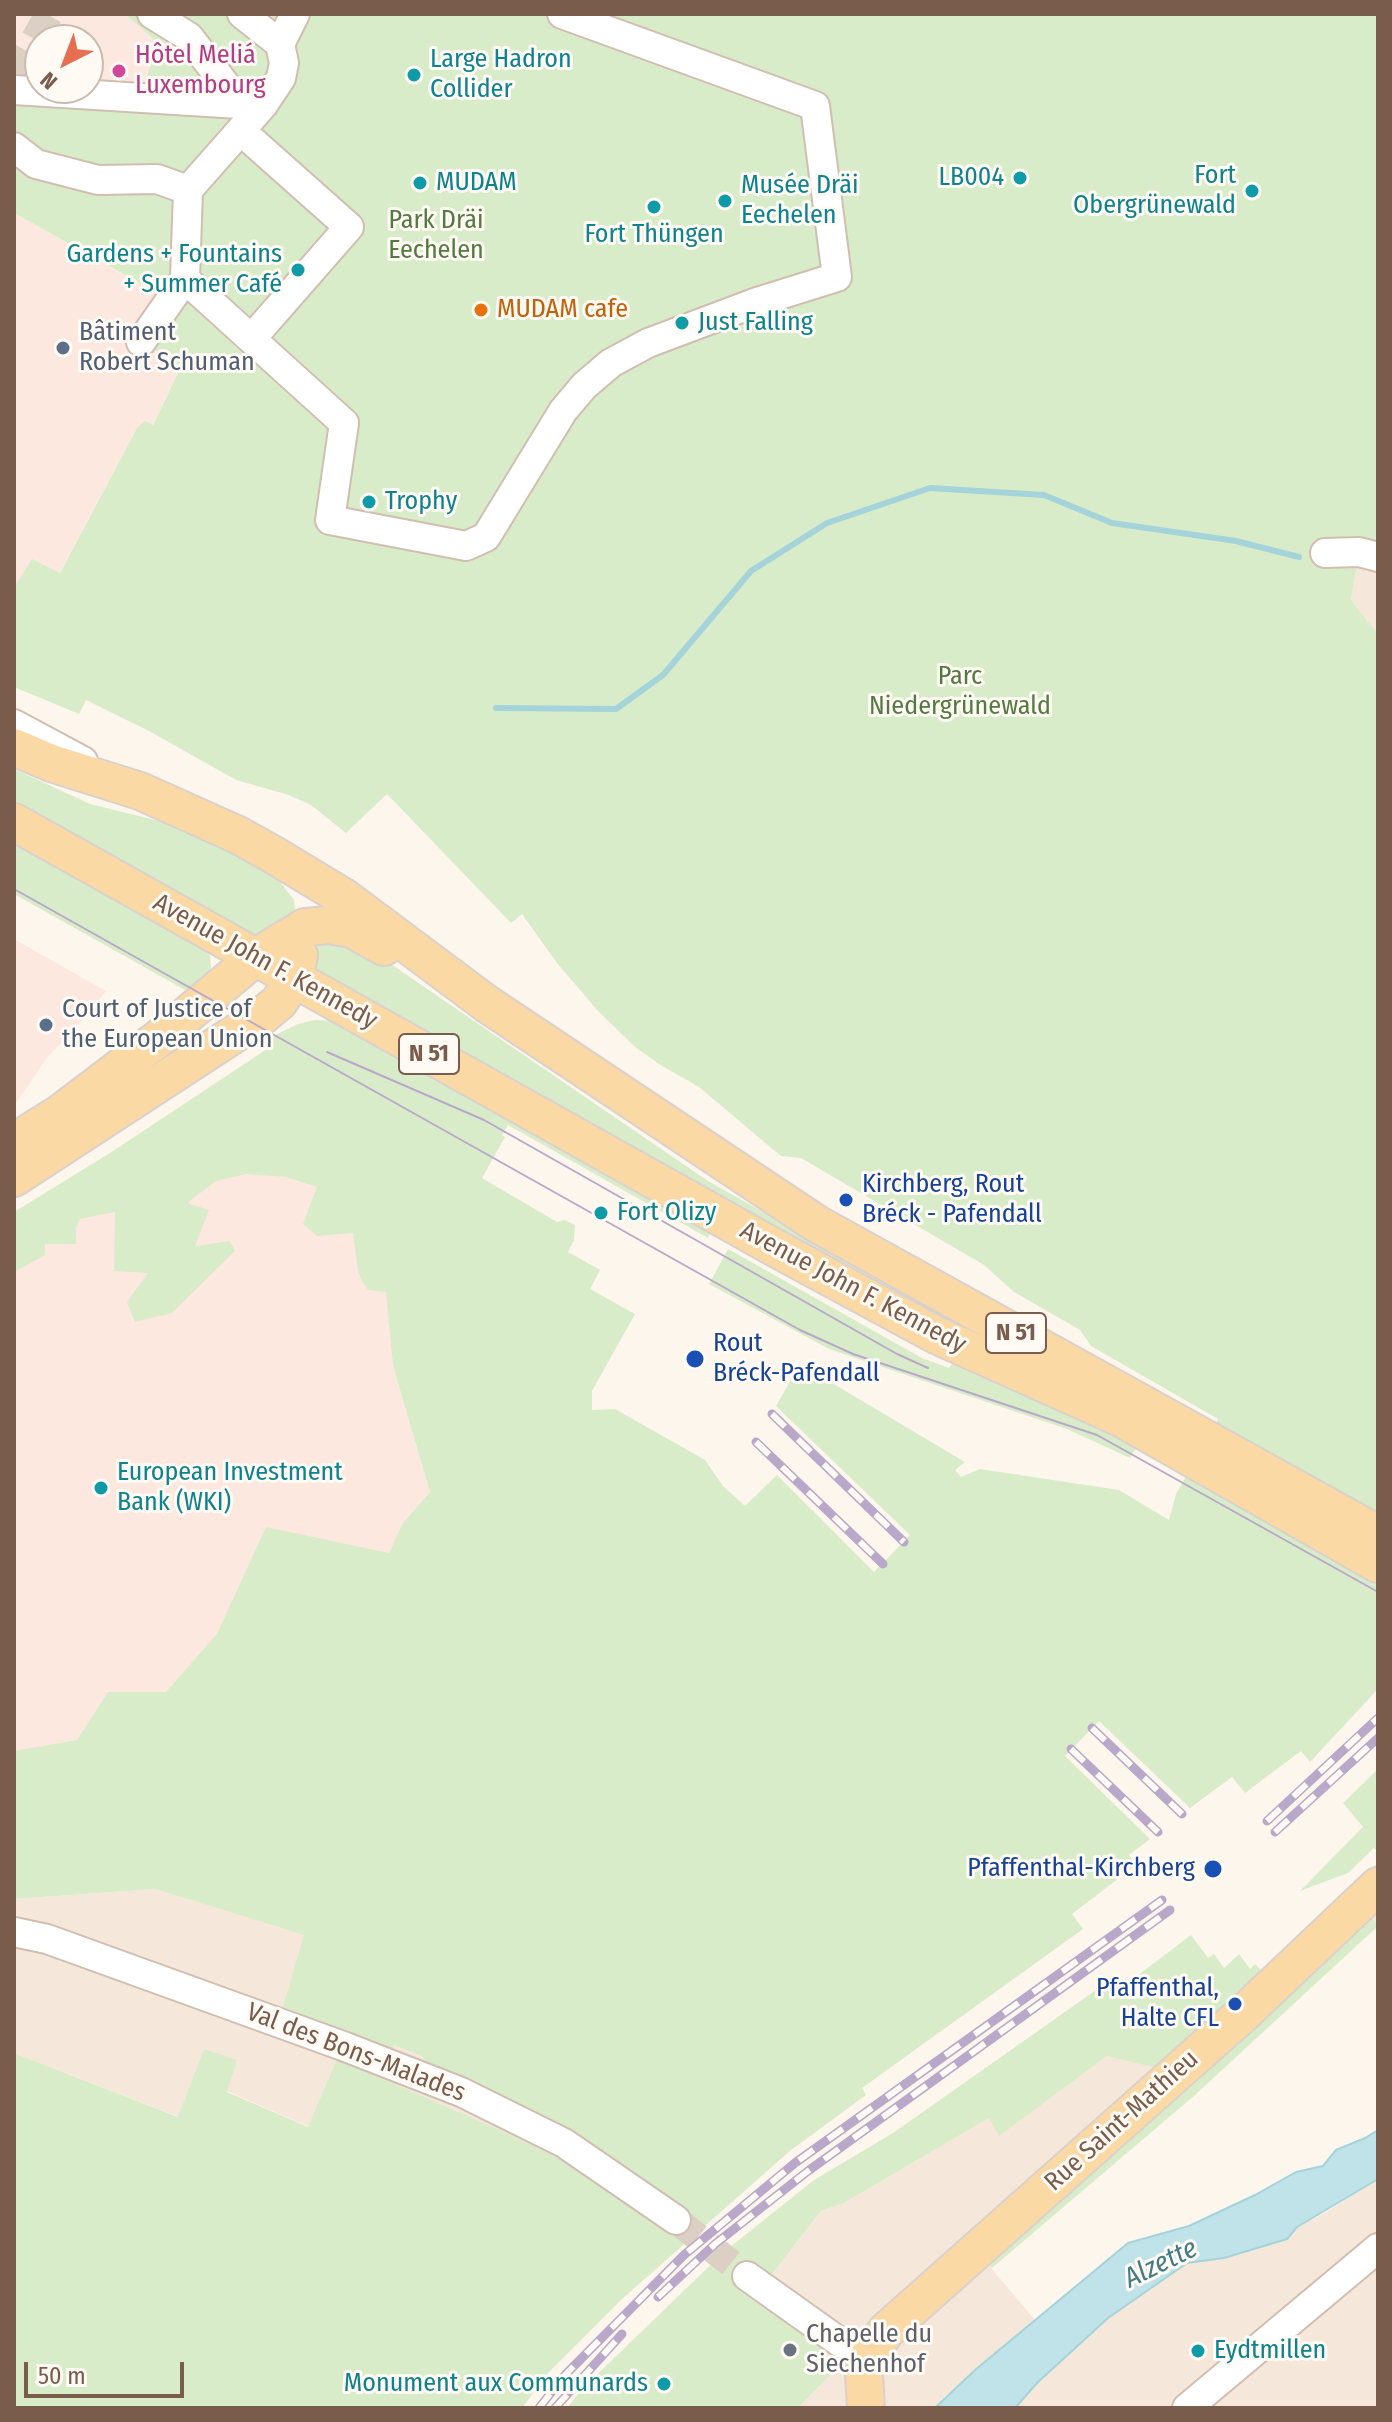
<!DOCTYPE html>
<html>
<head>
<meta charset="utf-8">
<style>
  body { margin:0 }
  #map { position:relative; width:1392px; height:2422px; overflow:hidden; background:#fdf6ec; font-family:"Fira Sans Condensed",sans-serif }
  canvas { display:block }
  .frame { position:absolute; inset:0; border:16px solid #7a5c4d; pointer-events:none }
  .north { position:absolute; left:24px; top:24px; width:80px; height:80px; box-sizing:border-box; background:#fffaf3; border:2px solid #cabbb1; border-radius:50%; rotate:222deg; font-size:22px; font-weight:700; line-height:32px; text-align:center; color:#7a5c4d }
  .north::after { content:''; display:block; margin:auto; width:28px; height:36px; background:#e76f51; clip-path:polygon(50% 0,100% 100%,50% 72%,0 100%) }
  .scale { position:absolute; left:24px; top:2362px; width:160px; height:36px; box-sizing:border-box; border:4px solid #7a5c4d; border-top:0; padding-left:10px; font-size:24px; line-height:28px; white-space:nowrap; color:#7a5c4d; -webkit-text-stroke:6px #fffaf3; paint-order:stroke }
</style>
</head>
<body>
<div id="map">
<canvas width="1392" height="2422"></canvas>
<div class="frame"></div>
<div class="north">N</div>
<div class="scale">50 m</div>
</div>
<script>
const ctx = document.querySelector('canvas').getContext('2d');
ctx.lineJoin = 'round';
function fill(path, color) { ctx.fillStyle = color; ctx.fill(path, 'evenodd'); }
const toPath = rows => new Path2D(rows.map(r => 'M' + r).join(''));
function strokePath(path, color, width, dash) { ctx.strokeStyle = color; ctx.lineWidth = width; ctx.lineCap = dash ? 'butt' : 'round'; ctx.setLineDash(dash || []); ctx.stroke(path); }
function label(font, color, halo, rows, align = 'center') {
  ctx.font = font + ' "Fira Sans Condensed",sans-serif'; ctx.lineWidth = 6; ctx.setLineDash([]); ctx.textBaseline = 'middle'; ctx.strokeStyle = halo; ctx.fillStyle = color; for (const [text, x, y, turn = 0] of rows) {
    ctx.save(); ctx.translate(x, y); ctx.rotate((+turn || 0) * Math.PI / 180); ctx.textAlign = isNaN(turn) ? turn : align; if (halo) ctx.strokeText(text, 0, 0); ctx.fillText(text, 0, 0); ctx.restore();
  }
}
const residential = toPath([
  [1359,552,1378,557,1378,634,1351,600],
  [1378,1862,1378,1925,1371,1919,1189,2089,986,2262,1035,2320,975,2370,935,2408,798,2408,839,2366,803,2330,771,2276,821,2211,844,2203,989,2118,999,2135,1107,2056,1220,2012],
  [155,1889,305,1935,391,2053,394,2045,421,2056,437,2072,592,2175,509,2134,337,2060,309,2127,227,2091,205,2049,179,2117,14,2053,14,1899],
  [1378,2179,1378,2408,1015,2408,1037,2383,1108,2318,1187,2263,1224,2258,1287,2239,1297,2227,1323,2214]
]);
const commercial = toPath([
  [14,14,125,14,159,44,140,93,14,88],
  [40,40,88,40,88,88,40,88],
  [14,213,159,295,147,345,181,367,152,426,137,428,59,574,14,587],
  [14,939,106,991,89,1013,46,1059,14,1106],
  [242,1141,384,1221,393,1366,430,1492,403,1523,378,1645,77,1741,14,1751,14,1222]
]);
const green = toPath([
  [125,14,1378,14,1378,557,1359,553,1351,600,1378,634,1378,1689,1310,1762,1301,1751,1245,1793,1232,1777,1190,1808,1099,1721,1065,1756,1150,1839,1129,1855,1136,1865,1072,1914,1083,1929,862,2088,866,2095,791,2150,622,2299,549,2372,522,2408,14,2408,14,2053,178,2117,204,2049,237,2060,227,2092,308,2127,337,2059,509,2134,593,2175,437,2072,421,2056,394,2045,391,2053,282,2010,304,1935,155,1889,14,1899,14,1751,77,1740,108,1692,166,1692,217,1634,266,1527,389,1553,403,1523,430,1492,393,1366,386,1292,368,1290,362,1281,358,1271,353,1233,317,1236,303,1224,317,1187,286,1177,246,1174,216,1181,187,1203,209,1210,195,1246,230,1241,235,1251,172,1313,135,1322,127,1302,148,1273,114,1271,115,1212,80,1219,76,1227,76,1244,45,1244,45,1255,14,1272,14,1212,110,1153,267,1049,273,1036,298,1024,315,1020,334,1021,712,1230,708,1238,508,1125,502,1135,505,1137,482,1178,557,1222,565,1220,575,1225,574,1240,568,1252,600,1270,590,1289,635,1314,592,1391,592,1410,615,1409,705,1460,723,1486,745,1506,777,1475,874,1572,910,1535,776,1406,800,1364,965,1462,955,1470,961,1477,980,1469,1119,1490,1169,1520,1176,1494,1218,1419,1091,1346,1080,1330,1014,1292,984,1265,801,1158,781,1156,699,1087,659,1064,635,1047,598,1011,557,963,522,914,511,923,387,794,346,833,311,805,289,795,236,780,149,731,86,700,79,714,14,687,14,587,32,559,60,573,137,428,145,421,153,425,181,367,147,345,159,294,14,213,14,88,140,93,159,44],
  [14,769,90,804,187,828,219,841,277,878,294,900,295,910,261,940,14,804],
  [14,837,204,946,210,956,211,968,208,980,194,995,14,894],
  [329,940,382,958,708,1181,963,1325,1017,1345,988,1349,315,971,311,961,313,951,320,944],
  [728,1249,922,1358,949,1368,955,1359,1141,1440,1130,1458,1067,1429,829,1349,709,1284],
  [1378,1769,1378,1851,1374,1848,1348,1873,1300,1891,1363,1827,1343,1803],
  [1372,1918,1378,1926,1195,2095,992,2268,986,2261,1189,2089],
  [1191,1935,1208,1958,1214,1954,1224,1968,1239,1954,1250,1969,1255,1964,1263,1972,1157,2068,1107,2056,999,2136,989,2118,844,2203,821,2211,770,2277,803,2330,839,2366,798,2408,567,2408,581,2390,724,2252,814,2180,893,2133,1116,1976,1124,1986]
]);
const water = toPath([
  [1378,2130,1378,2179,1297,2227,1287,2239,1224,2258,1187,2263,1108,2318,1037,2383,1015,2408,935,2408,975,2370,1128,2243,1189,2226,1255,2195,1296,2172,1323,2166,1336,2150,1365,2138,1378,2130]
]);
const stream = toPath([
  [496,708,616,709,663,675,751,571,827,523,930,488,1044,495,1112,523,1236,541,1299,557]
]);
const minorTunnel = toPath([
  [14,76,49,14],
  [676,2220,747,2276]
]);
const minor = toPath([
  [152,14,189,37,246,112],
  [242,14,280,44],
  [295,14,280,44,284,63,281,78,263,105,188,190,185,279,344,423,330,520,466,546,486,537,563,411,584,386,611,363,648,343,757,302,837,277,815,106,562,14],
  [14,90,239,104],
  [241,131,349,227,252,338],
  [14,147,36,164,98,180,157,179,188,190],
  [141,342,185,279],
  [1325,553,1359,552,1378,557],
  [14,724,83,761],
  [14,1932,47,1939,343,2046,461,2092,564,2143,676,2220],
  [747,2276,841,2343,868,2357],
  [1187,2408,1378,2248]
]);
const major = toPath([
  [14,747,51,763,140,791,238,835,272,854,345,898,487,1004,817,1224,1378,1534],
  [14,822,779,1250,936,1335,1121,1418,1378,1564],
  [14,1142,59,1114,158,1039,256,957,305,927,329,925,352,929,384,947],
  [14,1178,262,1016,279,1002,294,979,299,955],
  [866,2408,864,2375,868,2357,886,2331,1245,2012,1378,1886]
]);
const tram = toPath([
  [14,889,800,1330,853,1354,1097,1435,1378,1592],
  [327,1052,484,1120,897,1354,928,1368]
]);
const rail = toPath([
  [772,1414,904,1542],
  [756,1442,883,1564],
  [1092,1728,1182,1814],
  [1071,1749,1158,1832],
  [1267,1821,1378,1718],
  [1275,1832,1378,1738],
  [658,2297,715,2244,808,2171,1170,1910],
  [539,2408,565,2375,684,2255,795,2163,1162,1900],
  [555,2408,622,2334]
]);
const markers = [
  [119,71,8,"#d1479c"],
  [414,75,8,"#0f9aa8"],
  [1020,178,8,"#0f9aa8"],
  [420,183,8,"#0f9aa8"],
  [1252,191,8,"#0f9aa8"],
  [725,201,8,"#0f9aa8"],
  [654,207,8,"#0f9aa8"],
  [298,270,8,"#0f9aa8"],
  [481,310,8,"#e8710a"],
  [682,323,8,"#0f9aa8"],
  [63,348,8,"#5c6f8a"],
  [369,502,8,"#0f9aa8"],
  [46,1025,8,"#5c6f8a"],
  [846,1200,8,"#1a4fb4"],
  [601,1213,8,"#0f9aa8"],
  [695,1359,10,"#1a4fb4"],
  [101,1488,8,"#0f9aa8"],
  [1213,1869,10,"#1a4fb4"],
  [1235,2004,8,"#1a4fb4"],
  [790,2350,8,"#6b7280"],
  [1198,2351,8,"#0f9aa8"],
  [664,2384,8,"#0f9aa8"]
];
const shields = [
  [429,1054,60],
  [1016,1333,60]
];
const shieldNames = [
  ["N 51",429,1054],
  ["N 51",1016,1333]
];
const hotelNames = [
  ["Hôtel Meliá",135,56],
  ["Luxembourg",135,86]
];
const cultureNames = [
  ["Large Hadron",430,60],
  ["Collider",430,90],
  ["Fort",1236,176,"right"],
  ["Obergrünewald",1236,206,"right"],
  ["LB004",1004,178,"right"],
  ["MUDAM",436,183],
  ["Musée Dräi",741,186],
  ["Eechelen",741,216],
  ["Fort Thüngen",654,235,"center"],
  ["Gardens + Fountains",282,255,"right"],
  ["+ Summer Café",282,285,"right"],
  ["Just Falling",698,323],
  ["Trophy",385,502],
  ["Fort Olizy",617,1213],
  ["European Investment",117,1473],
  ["Bank (WKI)",117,1503],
  ["Eydtmillen",1214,2351],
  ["Monument aux Communards",648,2384,"right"]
];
const parkNames = [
  ["Park Dräi",436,221],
  ["Eechelen",436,251],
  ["Parc",960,677],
  ["Niedergrünewald",960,707]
];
const foodNames = [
  ["MUDAM cafe",497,310]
];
const serviceNames = [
  ["Bâtiment",79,333],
  ["Robert Schuman",79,363],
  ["Court of Justice of",62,1010],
  ["the European Union",62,1040]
];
const streetNames = [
  ["Avenue John F. Kennedy",265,962,29],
  ["Avenue John F. Kennedy",853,1288,28],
  ["Val des Bons-Malades",356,2053,21],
  ["Rue Saint-Mathieu",1122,2121,-42]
];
const transitNames = [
  ["Kirchberg, Rout",862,1185],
  ["Bréck - Pafendall",862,1215],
  ["Rout",713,1344],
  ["Bréck-Pafendall",713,1374],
  ["Pfaffenthal-Kirchberg",1195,1869,"right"],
  ["Pfaffenthal,",1219,1989,"right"],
  ["Halte CFL",1219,2019,"right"]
];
const worshipNames = [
  ["Chapelle du",806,2335],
  ["Siechenhof",806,2365]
];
const waterNames = [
  ["Alzette",1161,2264,-26]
];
fill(residential, '#f5e8da');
fill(commercial, '#fde8e0');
fill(green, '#d8ecc9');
fill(water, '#bfe3e8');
strokePath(water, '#a5d3da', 2);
strokePath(stream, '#a5d3da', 6);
strokePath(minorTunnel, '#dcd0c4', 28, [28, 14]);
strokePath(minor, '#d1beb0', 32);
strokePath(major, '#dad1cd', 40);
strokePath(minor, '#fff', 28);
strokePath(major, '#fbd9a5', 36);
strokePath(tram, '#b9a8c9', 2);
strokePath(rail, '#b9a8c9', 9);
strokePath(rail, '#fffaf3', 6, [18]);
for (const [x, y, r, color] of markers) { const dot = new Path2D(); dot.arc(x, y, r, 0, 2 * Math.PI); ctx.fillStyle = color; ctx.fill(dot); strokePath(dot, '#fffaf3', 3); }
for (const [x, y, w] of shields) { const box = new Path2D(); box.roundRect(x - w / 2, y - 20, w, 40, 6); ctx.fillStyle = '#fffaf3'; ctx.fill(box); strokePath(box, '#7a5c4d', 2); }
label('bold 24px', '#7a5c4d', null, shieldNames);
label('26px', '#b23c85', '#fffaf3', hotelNames, 'left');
label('26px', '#0d838f', '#fffaf3', cultureNames, 'left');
label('26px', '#537a41', '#fffaf3', parkNames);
label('26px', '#c56008', '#fffaf3', foodNames, 'left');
label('26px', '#4e5e75', '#fffaf3', serviceNames, 'left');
label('26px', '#7a5c4d', '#fffaf3', streetNames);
label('26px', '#164399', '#fffaf3', transitNames, 'left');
label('26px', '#5b616d', '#fffaf3', worshipNames, 'left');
label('italic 28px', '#437c86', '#fffaf3', waterNames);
</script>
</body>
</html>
